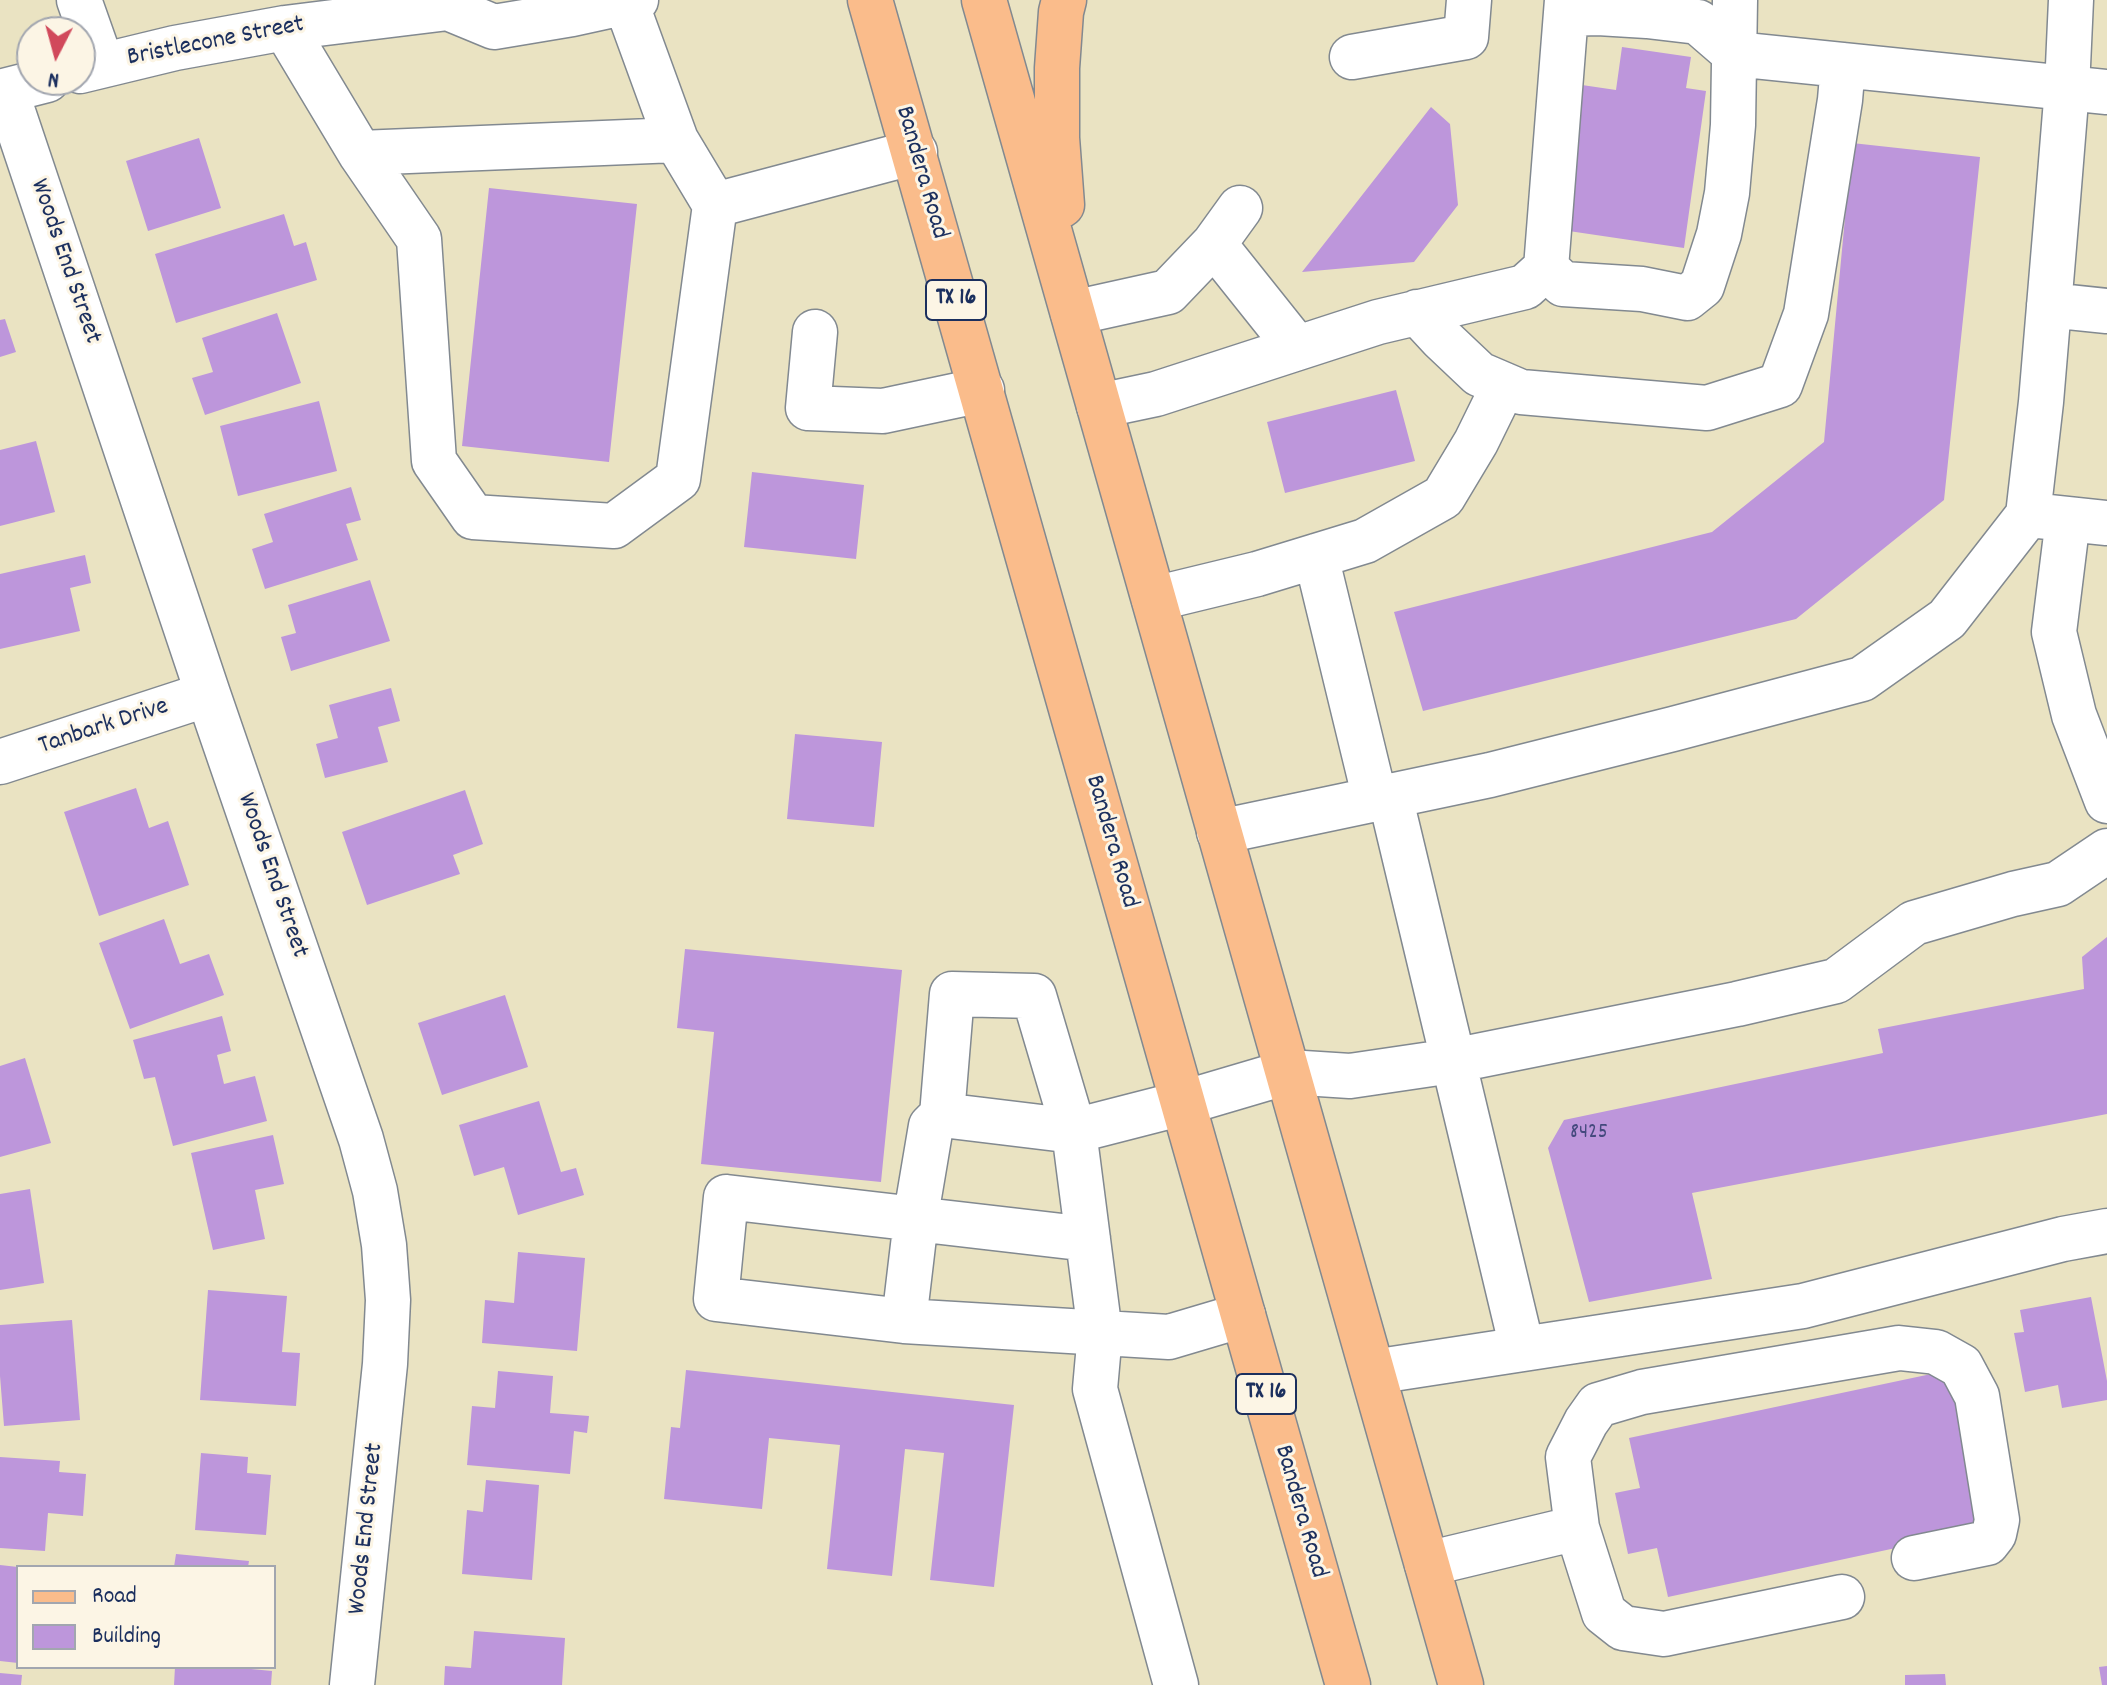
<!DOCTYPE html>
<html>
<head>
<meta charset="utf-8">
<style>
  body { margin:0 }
  #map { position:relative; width:2107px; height:1685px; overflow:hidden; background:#eae3c2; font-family:Dekko,sans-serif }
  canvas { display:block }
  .legend { position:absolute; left:16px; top:1565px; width:260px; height:104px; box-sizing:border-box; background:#fcf5e5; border:2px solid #a2a6af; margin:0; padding:10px 14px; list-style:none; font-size:24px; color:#1b2f5e }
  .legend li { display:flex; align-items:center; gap:16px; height:40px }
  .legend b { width:40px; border:2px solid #a2a6af }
  .north { position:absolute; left:16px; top:16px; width:80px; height:80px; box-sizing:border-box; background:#fcf5e5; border:2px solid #a2a6af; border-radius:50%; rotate:186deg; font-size:22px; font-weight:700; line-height:32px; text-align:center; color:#1b2f5e }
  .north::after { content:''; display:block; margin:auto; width:28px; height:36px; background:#d1495b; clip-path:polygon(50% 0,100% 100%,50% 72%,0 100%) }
</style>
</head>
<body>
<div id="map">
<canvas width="2107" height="1685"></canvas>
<ul class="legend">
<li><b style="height:10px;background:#fabc8b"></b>Road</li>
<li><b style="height:22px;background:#bd96db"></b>Building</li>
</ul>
<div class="north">N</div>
</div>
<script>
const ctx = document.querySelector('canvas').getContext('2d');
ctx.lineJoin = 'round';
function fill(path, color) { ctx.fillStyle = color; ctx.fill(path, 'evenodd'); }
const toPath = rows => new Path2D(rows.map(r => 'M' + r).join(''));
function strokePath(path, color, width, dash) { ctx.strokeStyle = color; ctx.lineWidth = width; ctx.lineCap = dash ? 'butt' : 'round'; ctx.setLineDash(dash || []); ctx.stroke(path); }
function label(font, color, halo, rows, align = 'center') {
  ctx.font = font + ' Dekko,sans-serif'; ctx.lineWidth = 6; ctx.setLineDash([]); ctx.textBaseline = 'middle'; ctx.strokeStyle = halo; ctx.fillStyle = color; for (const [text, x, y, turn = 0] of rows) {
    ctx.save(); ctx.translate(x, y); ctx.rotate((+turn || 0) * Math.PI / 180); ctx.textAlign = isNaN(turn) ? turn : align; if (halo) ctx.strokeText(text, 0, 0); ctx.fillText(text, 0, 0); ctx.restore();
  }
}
const building = toPath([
  [1622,47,1691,57,1686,88,1706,91,1684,248,1562,230,1582,85,1616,90],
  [1431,107,1450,124,1458,205,1414,262,1302,272],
  [199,138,221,208,148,231,126,161],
  [1852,143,1980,157,1944,500,1796,619,1423,711,1394,612,1712,532,1824,442],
  [489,188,637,204,609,462,462,446],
  [284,214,294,246,306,242,317,280,176,323,155,254],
  [277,313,301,383,205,415,192,378,213,372,202,338],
  [5,319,16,352,0,357,0,320],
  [1396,390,1415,461,1285,493,1267,422],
  [319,401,337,471,238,496,220,426],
  [36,441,55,512,0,526,0,450],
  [752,472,864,485,856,559,744,547],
  [351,487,361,520,346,524,358,560,265,589,252,549,273,542,264,514],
  [85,555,91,583,70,588,80,631,0,649,0,574],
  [370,580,390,641,291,671,281,637,296,633,288,605],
  [391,688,400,721,378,727,388,762,325,778,316,744,338,738,329,705],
  [795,734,882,742,874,827,787,819],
  [136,788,149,828,168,821,189,885,99,916,64,812],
  [465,790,483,844,453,855,460,874,367,905,342,832],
  [164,919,180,964,209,954,224,995,130,1029,99,943],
  [2107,937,2107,1114,1692,1193,1712,1279,1589,1302,1548,1148,1564,1120,1883,1053,1878,1029,2084,989,2082,957],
  [685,949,902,970,881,1182,701,1164,714,1032,677,1028],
  [505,995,528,1067,442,1095,418,1023],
  [222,1016,231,1051,217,1055,224,1084,255,1076,267,1121,173,1146,155,1077,144,1079,133,1040],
  [25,1058,51,1143,0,1157,0,1066],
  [539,1101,561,1172,576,1168,584,1195,518,1215,504,1167,474,1176,459,1125],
  [273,1135,284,1184,255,1190,265,1239,213,1250,191,1153],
  [30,1189,44,1283,0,1290,0,1194],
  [518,1252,585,1258,577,1351,482,1343,485,1300,514,1303],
  [208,1290,287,1296,282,1352,300,1353,296,1406,200,1400],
  [2091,1297,2107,1381,2107,1400,2062,1408,2058,1385,2025,1392,2014,1333,2024,1332,2020,1310],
  [72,1320,80,1420,4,1426,0,1376,0,1325],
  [686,1370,1014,1405,994,1587,930,1580,944,1453,905,1449,892,1576,827,1569,840,1445,769,1438,762,1509,664,1499,671,1427,680,1428],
  [1950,1370,1984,1529,1668,1597,1657,1548,1628,1554,1615,1493,1640,1488,1629,1438],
  [498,1371,553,1376,550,1413,589,1416,587,1433,574,1431,570,1474,467,1465,472,1406,495,1408],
  [201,1453,248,1457,247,1473,271,1475,266,1535,195,1530],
  [0,1457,60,1461,59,1472,86,1474,83,1516,48,1513,45,1551,0,1548],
  [486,1480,539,1485,532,1580,462,1574,467,1510,483,1512],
  [176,1554,249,1561,248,1567,174,1567],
  [0,1565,18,1567,18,1663,0,1661],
  [474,1631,565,1638,562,1685,444,1685,445,1666,471,1668],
  [2107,1666,2107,1685,2102,1685,2099,1667],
  [175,1667,230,1667,272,1671,271,1685,174,1685],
  [0,1673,22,1675,21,1685,0,1685],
  [1945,1674,1946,1685,1905,1685,1905,1675]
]);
const minor = toPath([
  [79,0,102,65],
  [1566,14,1598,13,1647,16,1698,22,1735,54,2107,92],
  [285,28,360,153,419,239,434,461,473,517,614,526,678,479,715,205,676,140,625,0],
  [1352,57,1466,37,1469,0],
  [80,71,175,48,285,28,448,8,494,27,572,14,636,0],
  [6,91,208,694,361,1139,375,1191,384,1245,388,1300,385,1364,352,1685],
  [0,92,47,80],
  [360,153,676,140],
  [715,205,915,152],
  [1214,244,1240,208],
  [1546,268,1563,284,1642,289,1687,298,1702,286,1719,234,1727,193,1733,125,1735,0],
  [2049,305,2107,311],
  [1417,312,1442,339,1479,374,1521,392,1707,408,1780,385,1806,314,1840,100,1843,65],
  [1073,313,1168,292,1214,244,1297,348],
  [815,332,808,408,883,411,982,390],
  [1099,406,1156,394,1378,322,1525,287,1546,268,1567,0],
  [2039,516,2107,523],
  [2068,519,2054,632,2074,715,2107,801],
  [1316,556,1375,799],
  [1154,599,1257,574,1365,541,1443,497,1476,442,1504,385],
  [0,762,208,694],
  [1390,796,1522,1348],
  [1219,832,1490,775,1673,729,1862,679,1947,619,2028,515,2041,402,2058,199,2067,88,2071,0],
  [942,1115,952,994,1034,996,1074,1131,1100,1333,1095,1389,1176,1685],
  [1243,1315,1169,1337,904,1321,918,1203,931,1126,942,1115,1074,1131,1183,1103,1288,1072,1350,1076,1452,1061,1737,1004,1836,981,1914,923,2013,894,2058,884,2107,851],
  [904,1321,716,1299,726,1197,1088,1239],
  [1373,1372,1803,1306,2063,1239,2107,1231],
  [1577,1528,1568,1457,1586,1422,1598,1405,1642,1392,1899,1348,1936,1352,1961,1366,1977,1396,1997,1520,1994,1534,1987,1543,1914,1558],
  [1427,1564,1577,1528,1604,1613,1623,1628,1664,1634,1842,1597]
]);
const major = toPath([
  [870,0,1348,1685],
  [984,0,1461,1685],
  [1062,205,1057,138,1057,68,1061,12,1064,0]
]);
const numberNames = [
  ["8425",1589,1134]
];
const shields = [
  [956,300,60],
  [1266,1394,60]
];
const shieldNames = [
  ["TX 16",956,300],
  ["TX 16",1266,1394]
];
const streetNames = [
  ["Bristlecone Street",216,43,-11],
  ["Bandera Road",920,173,74],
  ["Woods End Street",64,262,71],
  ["Tanbark Drive",104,728,-18],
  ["Bandera Road",1110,842,74],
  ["Woods End Street",271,876,71],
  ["Bandera Road",1299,1512,74],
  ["Woods End Street",368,1529,-84]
];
fill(building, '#bd96db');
strokePath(minor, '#828990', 47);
strokePath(major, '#828990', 47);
strokePath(minor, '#fff', 44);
strokePath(major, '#fabc8b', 44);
label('22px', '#44497d', null, numberNames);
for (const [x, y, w] of shields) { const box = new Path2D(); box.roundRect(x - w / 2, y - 20, w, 40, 6); ctx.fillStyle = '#fcf5e5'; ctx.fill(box); strokePath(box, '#1b2f5e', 2); }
label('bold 24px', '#1b2f5e', null, shieldNames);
label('26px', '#1b2f5e', '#fcf5e5', streetNames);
</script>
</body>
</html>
